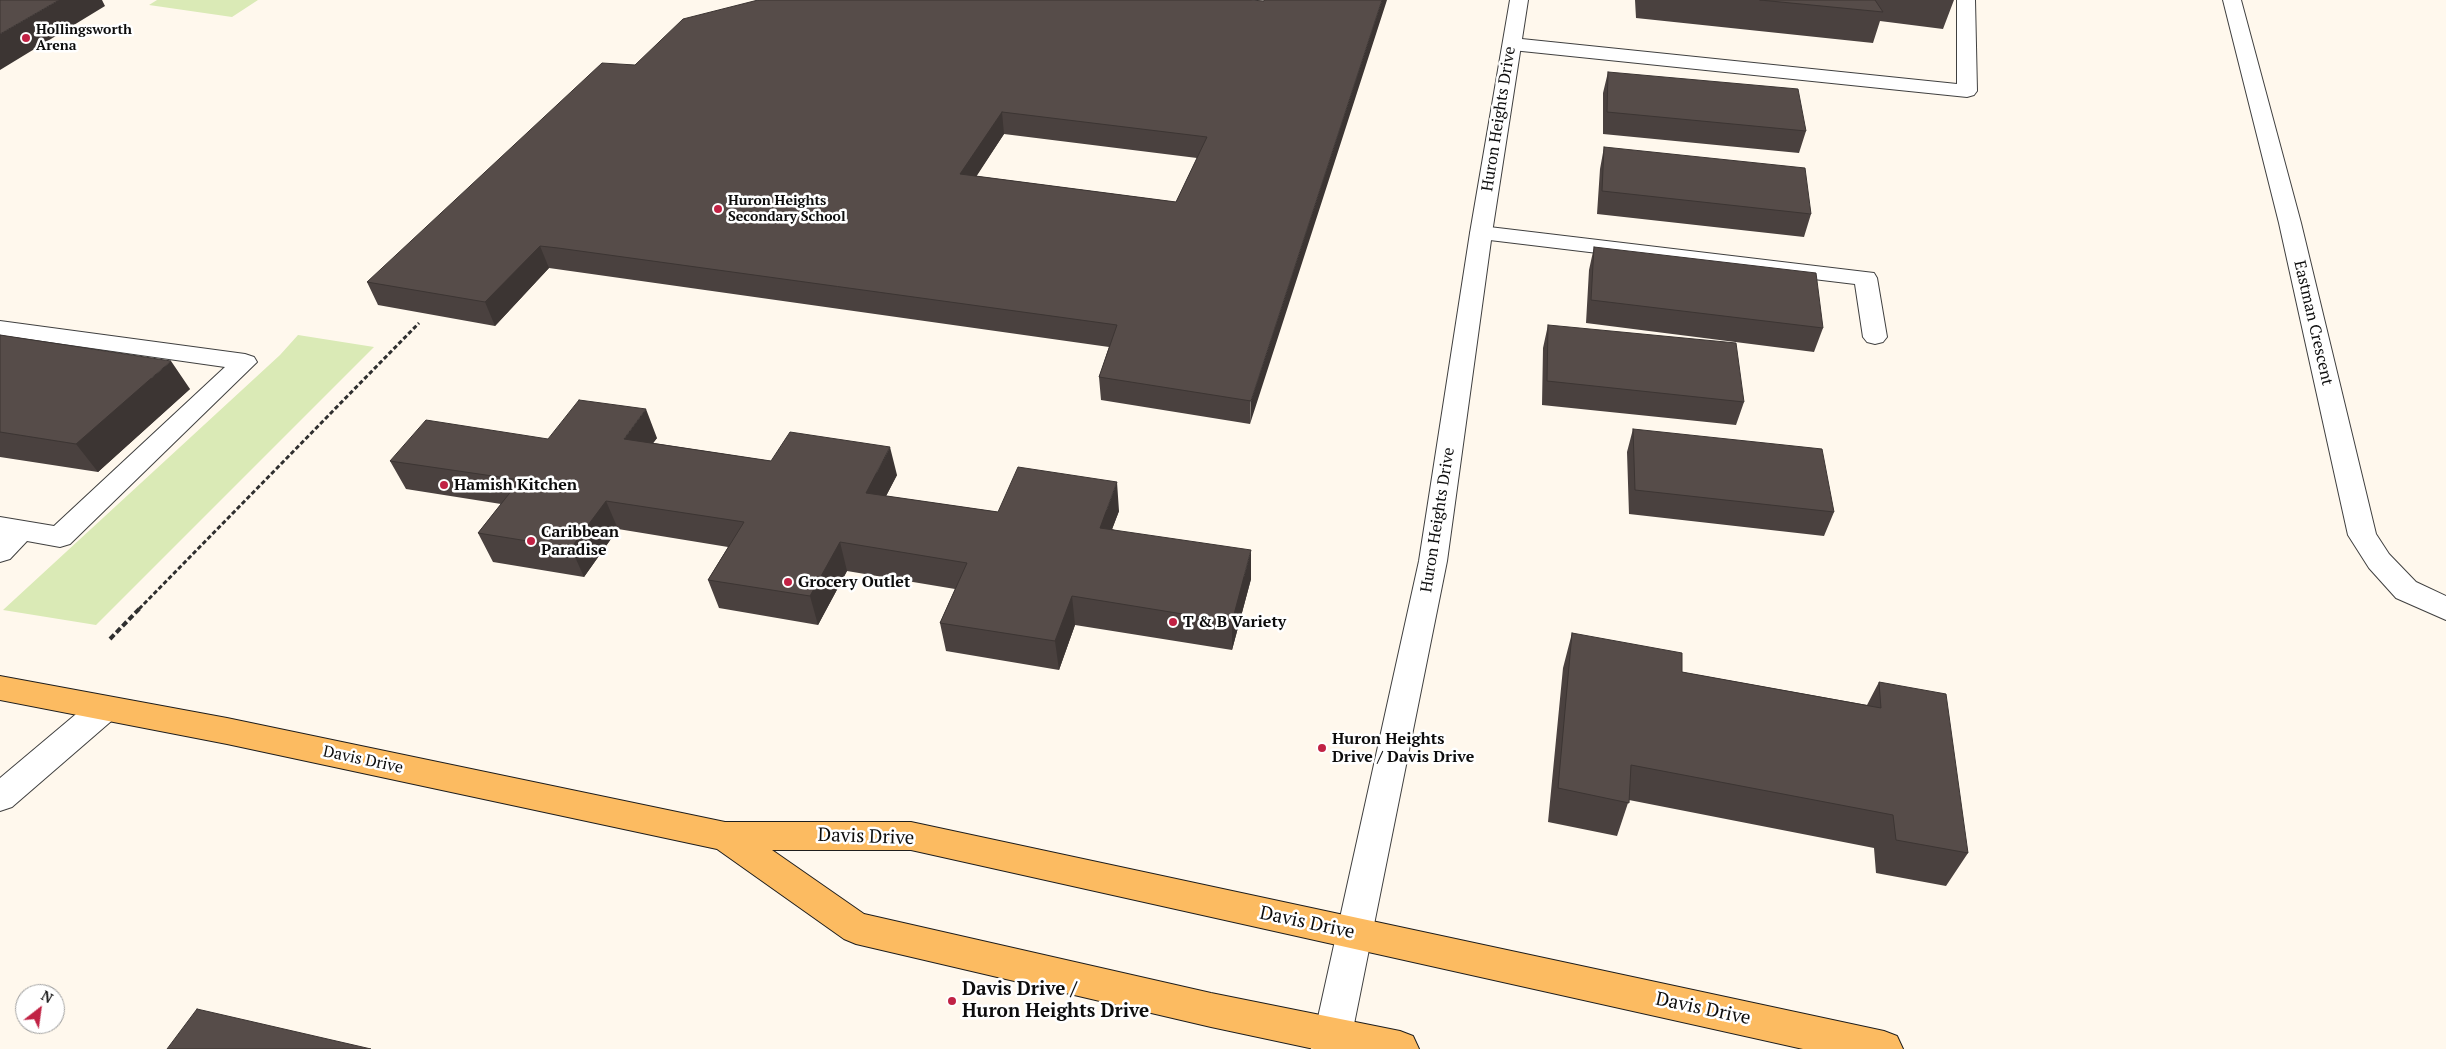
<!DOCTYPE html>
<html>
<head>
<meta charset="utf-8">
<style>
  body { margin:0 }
  #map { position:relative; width:2446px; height:1049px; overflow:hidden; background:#fff8ed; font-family:"PT Serif",serif }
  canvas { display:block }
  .north { position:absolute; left:15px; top:984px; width:50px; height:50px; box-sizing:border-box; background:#fff; border:1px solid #9e9e9e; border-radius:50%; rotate:30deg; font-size:14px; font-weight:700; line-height:20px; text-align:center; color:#0d0d0d }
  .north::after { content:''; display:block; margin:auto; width:18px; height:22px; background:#c12244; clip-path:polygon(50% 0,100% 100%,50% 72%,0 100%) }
</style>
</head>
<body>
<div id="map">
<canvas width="2446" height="1049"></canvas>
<div class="north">N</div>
</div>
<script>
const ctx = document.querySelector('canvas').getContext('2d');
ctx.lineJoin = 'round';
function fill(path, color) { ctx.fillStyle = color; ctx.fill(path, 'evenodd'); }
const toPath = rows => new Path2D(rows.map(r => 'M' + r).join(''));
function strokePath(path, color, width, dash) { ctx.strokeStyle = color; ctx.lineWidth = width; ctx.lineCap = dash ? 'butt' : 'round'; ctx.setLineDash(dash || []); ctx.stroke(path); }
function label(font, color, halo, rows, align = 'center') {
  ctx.font = font + ' "PT Serif",serif'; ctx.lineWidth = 5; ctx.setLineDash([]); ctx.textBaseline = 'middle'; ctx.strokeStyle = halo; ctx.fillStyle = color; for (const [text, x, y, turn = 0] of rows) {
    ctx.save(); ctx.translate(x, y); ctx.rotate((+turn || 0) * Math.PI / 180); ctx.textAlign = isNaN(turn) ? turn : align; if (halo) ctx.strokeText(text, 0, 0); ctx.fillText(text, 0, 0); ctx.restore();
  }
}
const green = toPath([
  [157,0,258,0,232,17,149,5],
  [298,335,374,347,96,625,3,610,280,355]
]);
const pathFar1 = toPath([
  [139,609,419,323]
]);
const path = toPath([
  [110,639,140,608]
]);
const service = toPath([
  [1957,0,1975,0,1977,91,1974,95,1967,97,1512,50,1505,48,1503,44,1505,40,1512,38,1957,84,1957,0],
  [1481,226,1874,273,1877,278,1887,337,1883,342,1875,344,1867,342,1863,337,1855,284,1473,238,1470,233,1473,228,1481,226],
  [0,321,245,354,254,357,257,362,70,544,60,547,27,541,10,559,0,562,0,517,54,526,225,367,0,335,0,321],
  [105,696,116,699,120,708,116,717,12,807,0,811,0,778,94,699,105,696]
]);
const minor = toPath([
  [2223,0,2241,0,2301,223,2376,534,2389,554,2416,582,2446,596,2446,620,2396,598,2369,568,2348,535,2279,223,2223,0]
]);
const tertiary = toPath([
  [1510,0,1528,0,1492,233,1447,561,1349,1049,1311,1049,1419,561,1470,233,1510,0]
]);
const primary = toPath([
  [0,676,227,718,725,822,911,822,1884,1031,1897,1036,1903,1049,1803,1049,911,850,772,850,864,914,1211,993,1400,1031,1413,1036,1419,1049,1314,1049,1211,1027,856,944,844,939,717,849,227,744,0,700,0,676]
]);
const wall = toPath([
  [1635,0,1954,0,1943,29,1880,21,1873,43,1636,18],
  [1264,1,1250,424,1101,400,1099,377,1109,347,549,268,495,326,378,305,367,282,635,65],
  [1004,134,1197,158,1176,202,976,176],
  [1608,72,1806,131,1799,153,1603,134,1603,93],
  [1604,147,1811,214,1804,237,1597,214,1600,169],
  [1594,247,1823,328,1814,352,1586,323,1589,270],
  [1548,325,1744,402,1736,425,1542,405,1543,348],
  [0,335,190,389,98,472,0,457],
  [1633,429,1834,512,1824,536,1629,514,1627,452],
  [657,438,653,443,771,461,897,475,886,496,998,512,1119,511,1112,529,1251,579,1232,650,1075,625,1059,670,946,651,940,623,955,589,847,571,818,625,719,608,708,580,728,547,618,529,584,577,493,562,478,533,501,504,406,489,390,461,548,439],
  [1572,633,1682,672,1867,705,1879,682,1968,853,1946,886,1876,873,1874,848,1629,800,1617,836,1548,822,1563,668]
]);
const shadedWall = toPath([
  [59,0,102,0,105,6,0,70,0,34],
  [1382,0,1387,0,1250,424,1251,401],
  [1002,112,1004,134,963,197,960,174],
  [540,246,549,268,495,326,485,302],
  [171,361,190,389,98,472,76,444],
  [646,409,657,438,635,467,624,439],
  [890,447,897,475,873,521,866,493],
  [1117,482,1119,511,1102,556,1100,528],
  [606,501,618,529,584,577,571,548],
  [840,542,847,571,818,625,810,596],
  [1251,550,1251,579,1232,650,1232,622],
  [1072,596,1075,625,1059,670,1055,641]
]);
const building = toPath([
  [0,0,59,0,0,34,0,0],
  [758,0,1251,0,1264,1,1264,0,1382,0,1251,401,1099,377,1117,325,558,248,540,246,485,302,367,282,602,63,635,65,683,19,758,0],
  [1002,112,1207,137,1176,202,960,174,1002,112],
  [1760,0,1875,0,1883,12,1760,0],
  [1608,72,1798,89,1806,131,1607,112,1608,72],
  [1604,147,1805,168,1811,214,1602,191,1604,147],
  [1594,247,1816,273,1823,328,1591,300,1594,247],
  [1548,325,1736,343,1744,402,1547,381,1548,325],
  [0,335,171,361,76,444,0,432,0,335],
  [579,400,646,409,624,439,771,461,790,432,890,447,866,493,998,512,1018,467,1117,482,1100,528,1251,550,1232,622,1072,596,1055,641,940,623,967,563,840,542,810,596,708,580,744,522,606,501,571,548,478,533,520,480,390,461,426,420,548,439,579,400],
  [1633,429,1822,449,1834,512,1635,490,1633,429],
  [1572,633,1682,653,1682,672,1881,708,1879,682,1946,694,1968,853,1896,840,1893,815,1631,765,1629,803,1558,788,1572,633],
  [197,1009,371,1049,167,1049,197,1009]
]);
const markers = [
  [26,38,5,"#c12244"],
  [718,209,5,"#c12244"],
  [444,485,5,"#c12244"],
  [531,541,5,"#c12244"],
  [788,582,5,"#c12244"],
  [1173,622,5,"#c12244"],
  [1322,748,5,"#c12244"],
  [952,1001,5,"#c12244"]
];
const farPoinames = [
  ["Hollingsworth",36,30],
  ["Arena",36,46],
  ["Huron Heights",728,201],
  ["Secondary School",728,217]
];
const streetNames = [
  ["Huron Heights Drive",1499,119,-81],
  ["Eastman Crescent",2313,323,77],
  ["Huron Heights Drive",1438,520,-81],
  ["Davis Drive",363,760,12]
];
const poiNames = [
  ["Hamish Kitchen",454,485],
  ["Caribbean",541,532],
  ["Paradise",541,550],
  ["Grocery Outlet",798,582],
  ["T & B Variety",1183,622],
  ["Huron Heights",1332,739],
  ["Drive / Davis Drive",1332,757]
];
const nearStreetnames = [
  ["Davis Drive",866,837,2],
  ["Davis Drive",1307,923,12],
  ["Davis Drive",1703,1009,12]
];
const nearPoinames = [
  ["Davis Drive /",962,990],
  ["Huron Heights Drive",962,1012]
];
fill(green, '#daeab6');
strokePath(service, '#404040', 2);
strokePath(minor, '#404040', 2);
strokePath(tertiary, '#404040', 2);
strokePath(primary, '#1e1e1e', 2);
strokePath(pathFar1, '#2f2f2f', 3, [4.5, 2.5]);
strokePath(path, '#2f2f2f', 4, [6, 3]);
fill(service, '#fff');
fill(minor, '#fff');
fill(tertiary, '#fff');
fill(primary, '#fcbb61');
fill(wall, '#4a413f');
fill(shadedWall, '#3c3533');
fill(building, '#564c49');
strokePath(building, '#3c3533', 1);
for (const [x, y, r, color] of markers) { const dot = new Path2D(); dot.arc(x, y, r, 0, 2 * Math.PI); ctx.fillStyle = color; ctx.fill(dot); strokePath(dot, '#fff', 2); }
label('bold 14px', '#0d0d0d', '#fff', farPoinames, 'left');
label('16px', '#0d0d0d', '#fff', streetNames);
label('bold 16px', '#0d0d0d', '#fff', poiNames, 'left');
label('19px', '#0d0d0d', '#fff', nearStreetnames);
label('bold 19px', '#0d0d0d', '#fff', nearPoinames, 'left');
</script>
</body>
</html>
